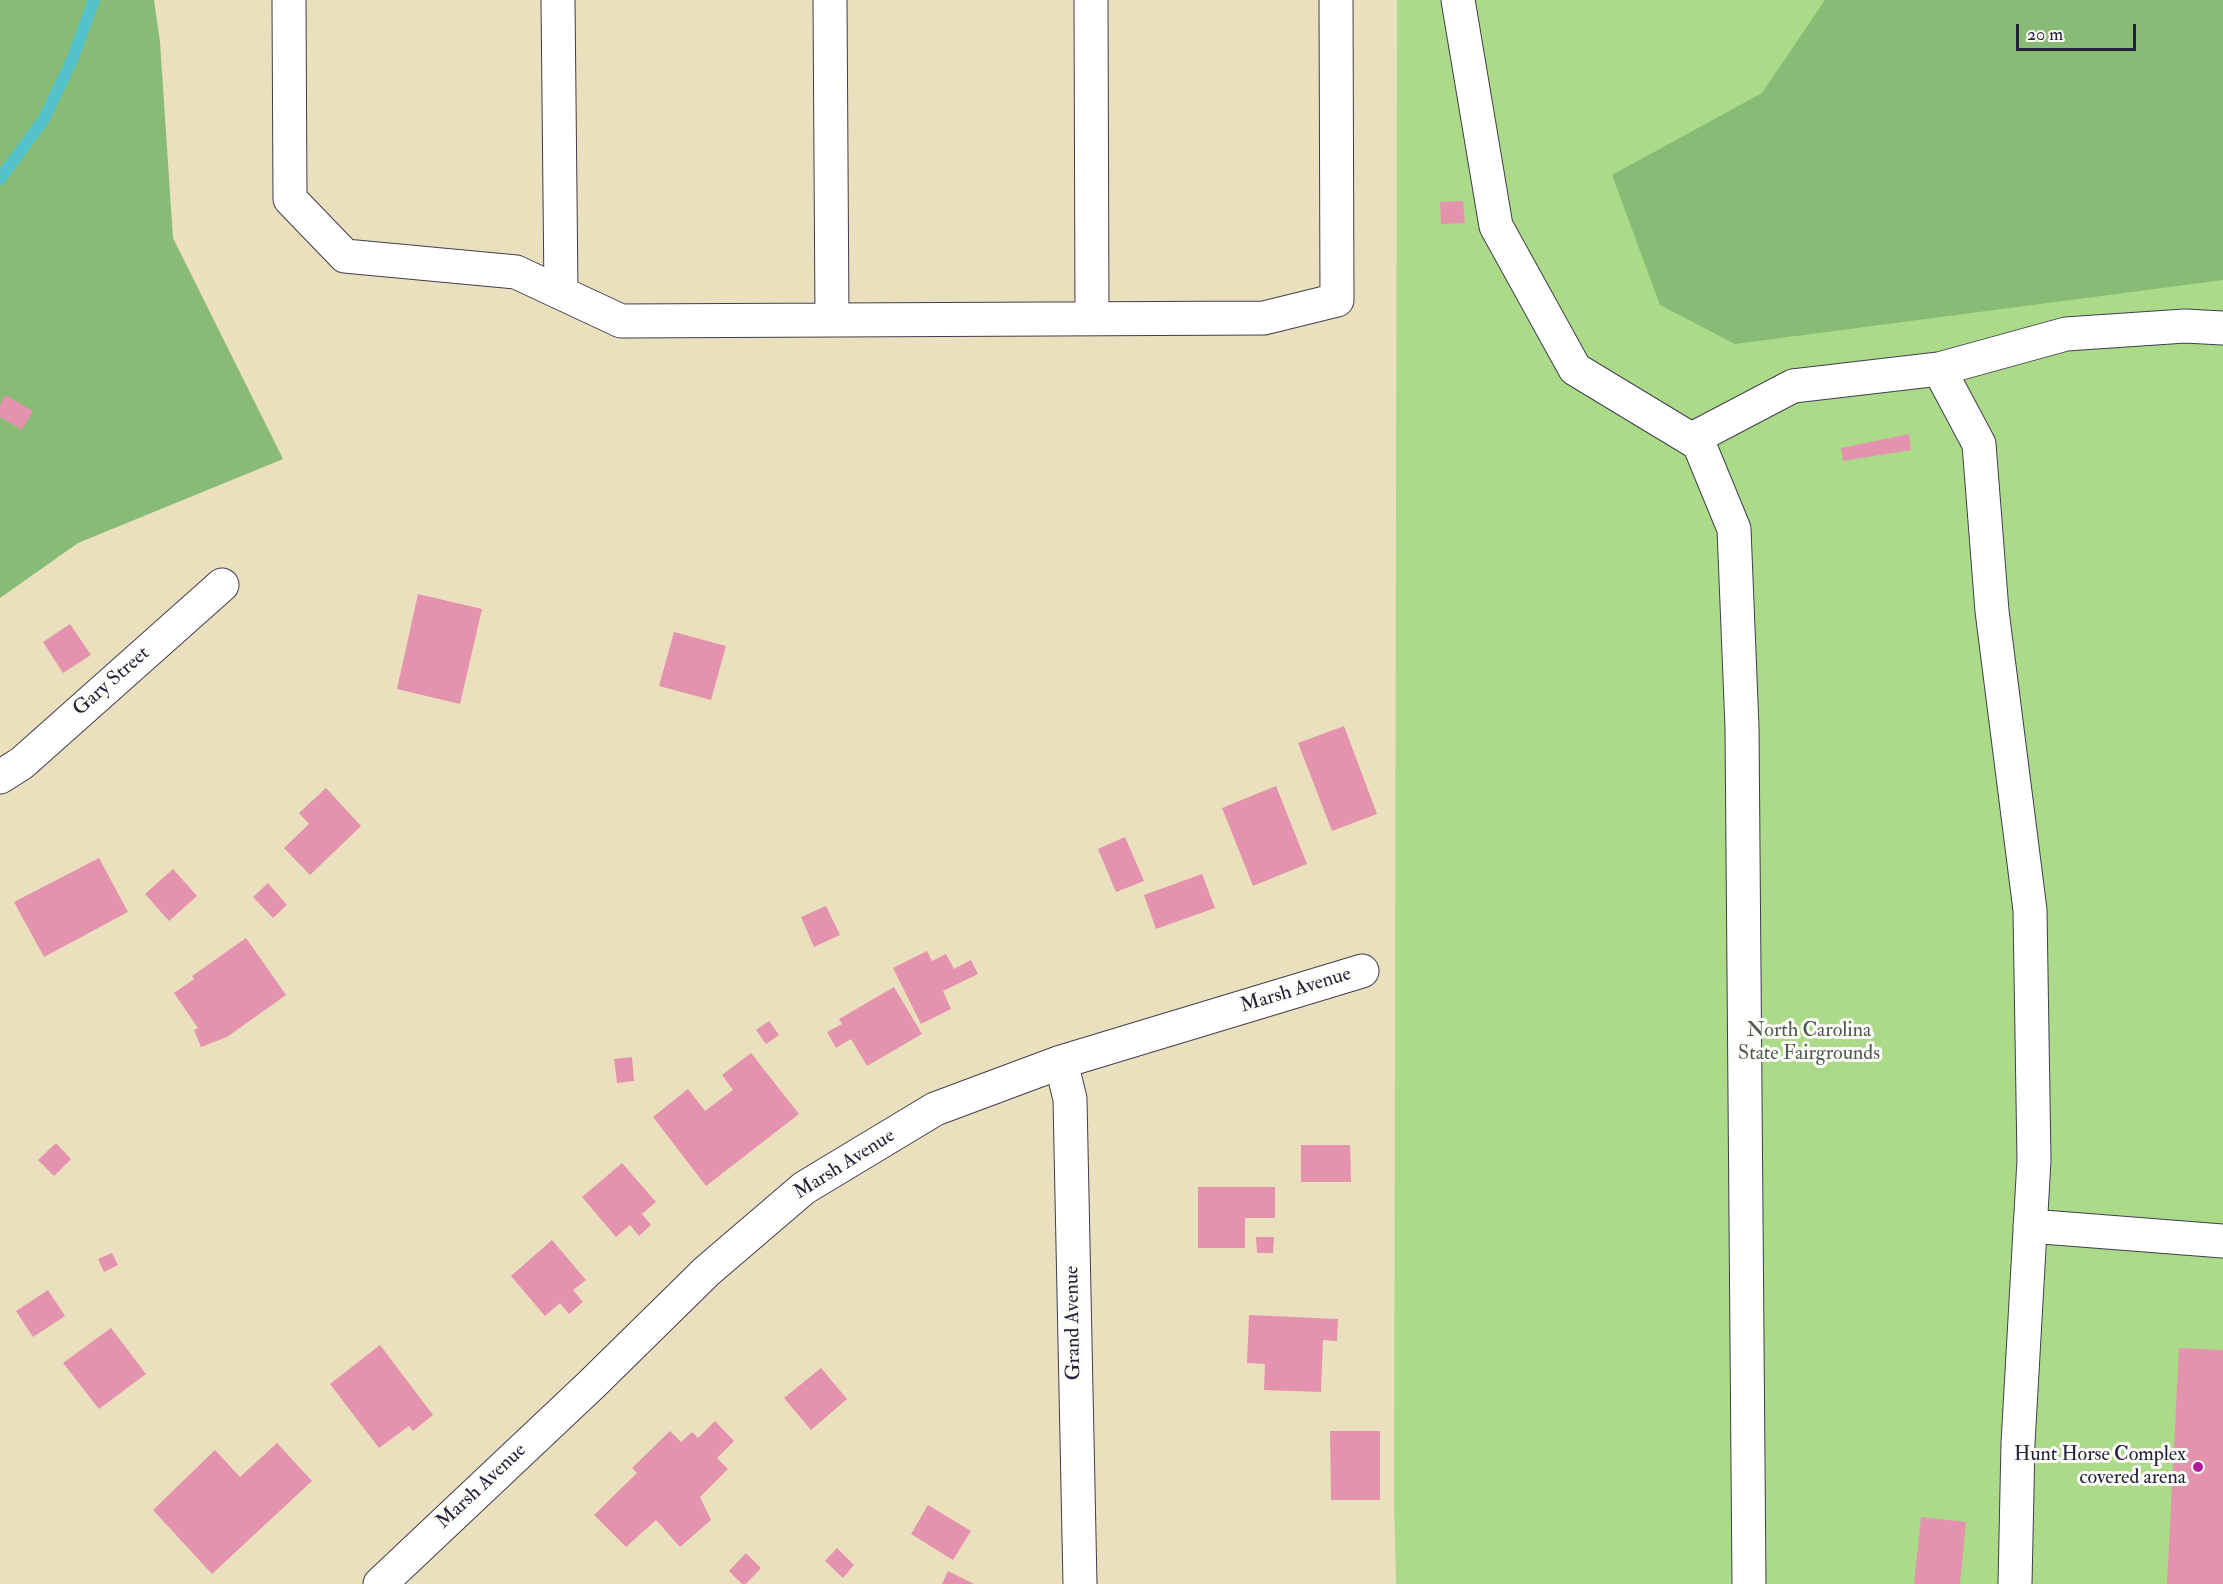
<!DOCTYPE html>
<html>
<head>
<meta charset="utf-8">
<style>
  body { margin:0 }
  #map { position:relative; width:2223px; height:1584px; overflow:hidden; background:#eae0bd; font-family:"IM FELL Double Pica",serif }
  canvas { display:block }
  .scale { position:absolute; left:2016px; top:24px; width:120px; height:27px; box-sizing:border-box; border:3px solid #22223b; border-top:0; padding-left:8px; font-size:18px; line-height:21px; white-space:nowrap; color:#22223b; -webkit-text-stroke:4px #fdfcf7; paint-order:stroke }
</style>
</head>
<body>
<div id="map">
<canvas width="2223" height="1584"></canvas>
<div class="scale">20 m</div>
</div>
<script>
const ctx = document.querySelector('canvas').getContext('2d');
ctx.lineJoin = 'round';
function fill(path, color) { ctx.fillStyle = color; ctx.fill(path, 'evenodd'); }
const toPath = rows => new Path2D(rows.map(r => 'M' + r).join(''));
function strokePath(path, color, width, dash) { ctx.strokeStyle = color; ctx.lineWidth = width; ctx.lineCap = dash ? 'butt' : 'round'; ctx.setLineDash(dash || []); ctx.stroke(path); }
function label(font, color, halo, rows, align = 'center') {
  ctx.font = font + ' "IM FELL Double Pica",serif'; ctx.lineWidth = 6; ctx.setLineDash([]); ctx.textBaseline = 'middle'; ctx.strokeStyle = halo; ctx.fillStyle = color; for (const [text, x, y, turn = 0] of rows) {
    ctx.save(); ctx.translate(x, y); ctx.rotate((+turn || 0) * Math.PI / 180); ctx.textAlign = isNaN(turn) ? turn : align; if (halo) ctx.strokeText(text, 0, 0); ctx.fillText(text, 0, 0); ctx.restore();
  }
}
const green = toPath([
  [1397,0,2223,0,2223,1584,1396,1584,1394,1504]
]);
const forest = toPath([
  [0,0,154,0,160,42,173,238,283,459,78,543,0,598],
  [1825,0,2223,0,2223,280,1735,344,1660,305,1612,175,1762,93]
]);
const stream = toPath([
  [0,179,44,119,72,60,94,0]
]);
const building = toPath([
  [1463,201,1465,223,1441,224,1440,202],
  [5,395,33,411,22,430,0,417,0,405],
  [1909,434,1911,450,1843,461,1841,448],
  [418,594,482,609,460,704,397,689],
  [70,624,91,655,63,673,43,642],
  [674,632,726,646,711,700,659,686],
  [1344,726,1377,814,1332,831,1298,743],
  [1276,786,1307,864,1253,886,1222,808],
  [326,788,361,826,310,875,284,848,309,824,299,813],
  [1125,837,1144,881,1116,892,1098,849],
  [99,858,128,912,44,957,14,902],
  [173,869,197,896,169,921,145,894],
  [1202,874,1215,908,1156,929,1144,895],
  [268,883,287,905,273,918,253,897],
  [826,906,840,935,814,947,801,917],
  [246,938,286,995,227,1037,201,1047,194,1030,198,1028,174,993,194,979,192,976],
  [927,951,932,961,946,954,954,969,971,960,978,974,943,991,951,1009,921,1024,893,968],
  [894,987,922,1034,867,1066,851,1039,836,1048,827,1032,842,1024,839,1019],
  [769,1021,779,1035,766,1044,756,1030],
  [751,1053,799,1114,706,1186,653,1117,688,1089,705,1111,733,1090,722,1075],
  [632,1057,634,1081,617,1083,614,1059],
  [56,1143,71,1159,54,1176,38,1160],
  [1301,1145,1350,1145,1351,1182,1301,1182],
  [622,1163,656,1202,642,1214,651,1225,639,1236,630,1225,616,1237,582,1197],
  [1198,1187,1275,1187,1275,1218,1245,1218,1245,1248,1198,1248],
  [1256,1237,1274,1237,1273,1253,1257,1253],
  [552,1240,586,1280,573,1290,583,1302,569,1314,560,1303,545,1316,511,1276],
  [112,1253,118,1265,104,1272,98,1259],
  [48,1290,65,1316,33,1337,16,1311],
  [1249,1315,1338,1319,1337,1341,1323,1340,1321,1392,1264,1390,1265,1364,1247,1363],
  [111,1328,146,1374,99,1409,63,1363],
  [380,1345,433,1415,413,1431,409,1426,379,1448,330,1384],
  [2179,1348,2223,1350,2223,1584,2167,1584],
  [821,1368,847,1399,811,1430,784,1398],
  [715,1421,734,1441,717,1458,728,1469,700,1497,711,1520,680,1547,656,1520,626,1547,594,1515,637,1473,632,1468,670,1431,681,1442,692,1432,698,1438],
  [1330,1431,1380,1431,1380,1500,1331,1500],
  [277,1443,312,1481,212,1574,153,1510,215,1450,240,1477],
  [928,1505,971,1531,953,1560,911,1534],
  [1921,1517,1966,1522,1960,1584,1914,1584],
  [837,1548,854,1565,843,1578,825,1561],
  [746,1553,761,1568,746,1584,742,1584,729,1571],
  [948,1571,974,1584,942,1584]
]);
const minor = toPath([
  [289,0,290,199,345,256,516,272,621,321,1264,318,1337,300,1336,0],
  [558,0,561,293],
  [830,0,832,320],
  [1091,0,1092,319],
  [1458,0,1496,226,1575,369,1699,444,1734,529,1742,727,1749,1584],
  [1939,369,2066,334,2185,326,2223,328],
  [1692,439,1793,386,1939,369,1979,444,1992,611,2030,910,2034,1160,2018,1443,2015,1584],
  [0,777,22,763,222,585],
  [1061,1062,1070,1099,1080,1584],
  [2030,1226,2223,1241],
  [380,1584,592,1384,707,1271,804,1188,935,1109,1061,1062,1362,971]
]);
const markers = [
  [2198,1467,6,"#b5179e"]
];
const streetNames = [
  ["Gary Street",112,682,-41],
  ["Marsh Avenue",1296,991,-17],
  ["Marsh Avenue",845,1165,-32],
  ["Grand Avenue",1074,1323,-91],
  ["Marsh Avenue",482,1487,-43]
];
const parkNames = [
  ["North Carolina",1809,1032],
  ["State Fairgrounds",1809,1055]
];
const poiNames = [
  ["Hunt Horse Complex",2186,1456],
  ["covered arena",2186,1479]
];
fill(green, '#abdb89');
fill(forest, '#88bb75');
strokePath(stream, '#54c2ca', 12);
fill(building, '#e493af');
strokePath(minor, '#403e4e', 35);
strokePath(minor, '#fff', 33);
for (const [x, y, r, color] of markers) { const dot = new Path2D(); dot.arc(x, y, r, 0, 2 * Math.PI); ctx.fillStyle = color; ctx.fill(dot); strokePath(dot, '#fdfcf7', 2); }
label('20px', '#22223b', '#fdfcf7', streetNames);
label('20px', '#4b5a52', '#fdfcf7', parkNames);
label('20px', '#22223b', '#fdfcf7', poiNames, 'right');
</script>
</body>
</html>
